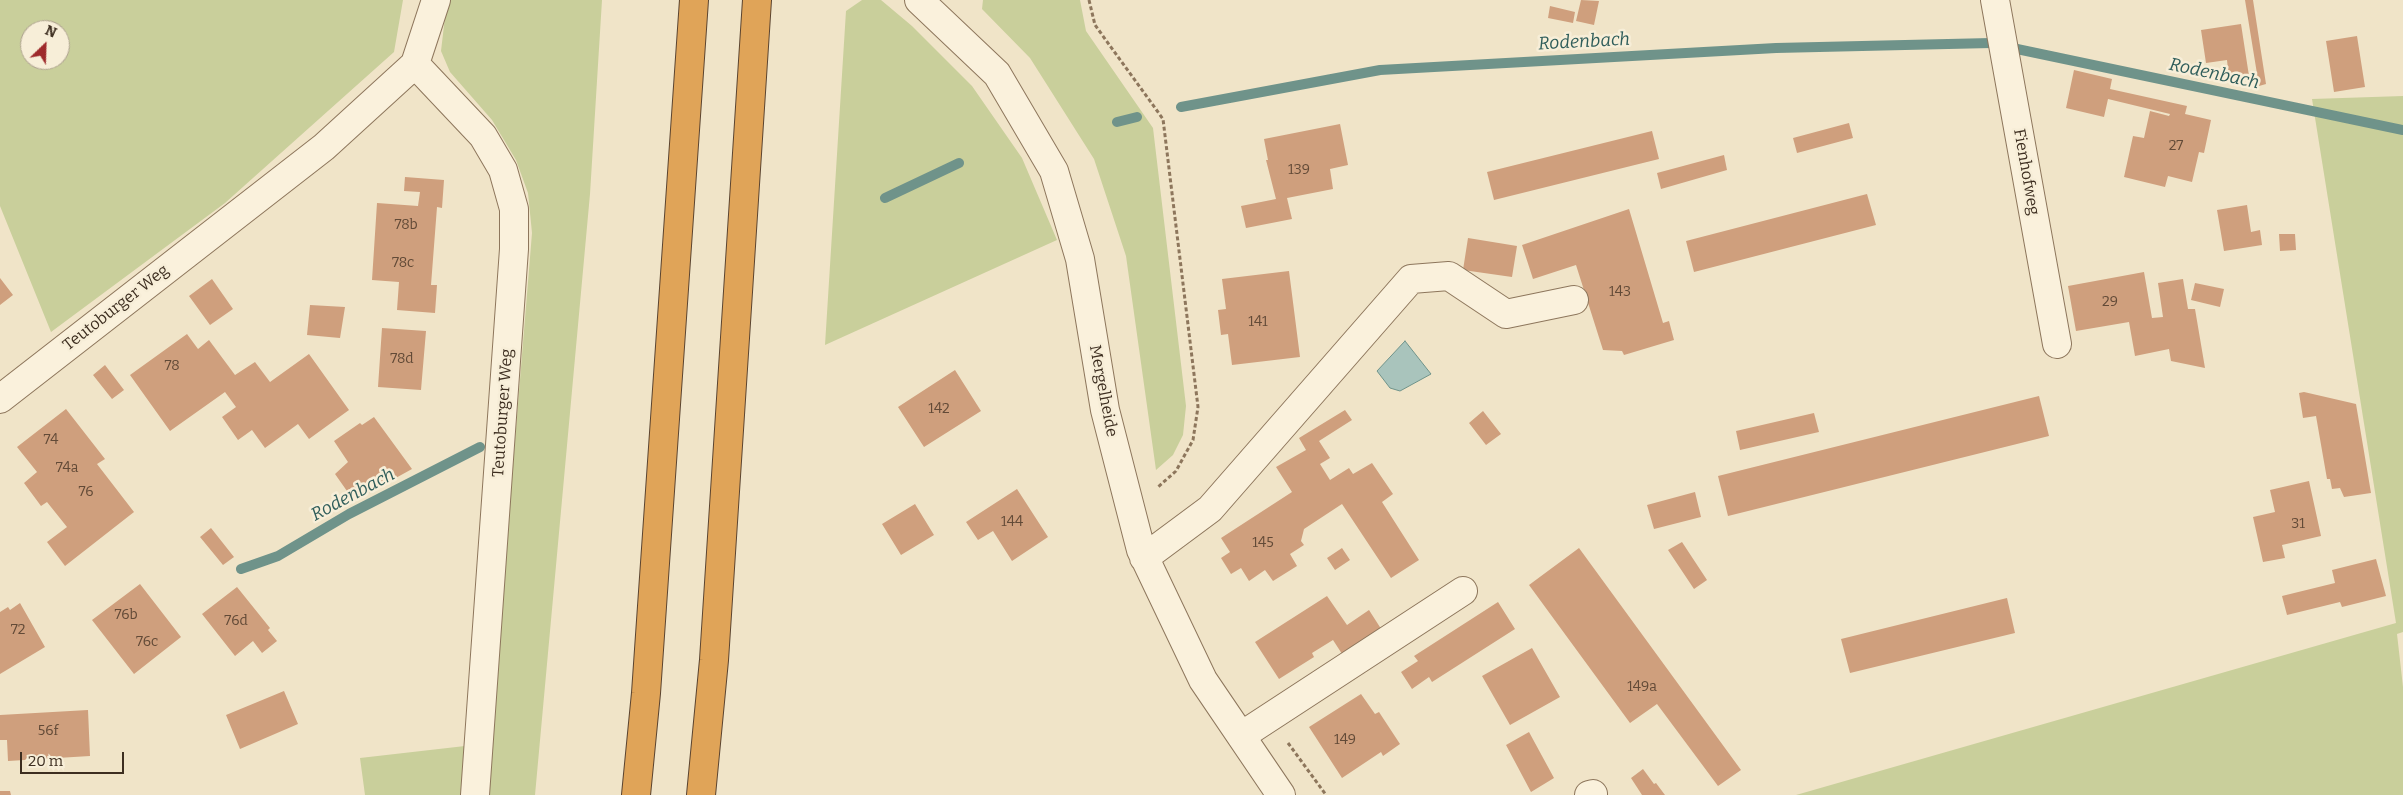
<!DOCTYPE html>
<html>
<head>
<meta charset="utf-8">
<style>
  body { margin:0 }
  #map { position:relative; width:2403px; height:795px; overflow:hidden; background:#f0e4c8; font-family:Bitter,serif }
  canvas { display:block }
  .north { position:absolute; left:20px; top:20px; width:50px; height:50px; box-sizing:border-box; background:#f7eed8; border:1px solid #ada18e; border-radius:50%; rotate:24deg; font-size:14px; font-weight:700; line-height:20px; text-align:center; color:#3d2e20 }
  .north::after { content:''; display:block; margin:auto; width:18px; height:22px; background:#9e2a2b; clip-path:polygon(50% 0,100% 100%,50% 72%,0 100%) }
  .scale { position:absolute; left:20px; top:752px; width:104px; height:22px; box-sizing:border-box; border:2px solid #3d2e20; border-top:0; padding-left:6px; font-size:15px; line-height:18px; white-space:nowrap; color:#3d2e20; -webkit-text-stroke:4px #f7eed8; paint-order:stroke }
</style>
</head>
<body>
<div id="map">
<canvas width="2403" height="795"></canvas>
<div class="north">N</div>
<div class="scale">20 m</div>
</div>
<script>
const ctx = document.querySelector('canvas').getContext('2d');
ctx.lineJoin = 'round';
function fill(path, color) { ctx.fillStyle = color; ctx.fill(path, 'evenodd'); }
const toPath = rows => new Path2D(rows.map(r => 'M' + r).join(''));
function strokePath(path, color, width, dash) { ctx.strokeStyle = color; ctx.lineWidth = width; ctx.lineCap = dash ? 'butt' : 'round'; ctx.setLineDash(dash || []); ctx.stroke(path); }
function label(font, color, halo, rows, align = 'center') {
  ctx.font = font + ' Bitter,serif'; ctx.lineWidth = 5; ctx.setLineDash([]); ctx.textBaseline = 'middle'; ctx.strokeStyle = halo; ctx.fillStyle = color; for (const [text, x, y, turn = 0] of rows) {
    ctx.save(); ctx.translate(x, y); ctx.rotate((+turn || 0) * Math.PI / 180); ctx.textAlign = isNaN(turn) ? turn : align; if (halo) ctx.strokeText(text, 0, 0); ctx.fillText(text, 0, 0); ctx.restore();
  }
}
const green = toPath([
  [0,0,403,0,394,52,225,203,51,332,0,206],
  [30,30,60,30,60,60,30,60],
  [449,0,602,0,590,194,535,795,486,795,532,233,528,193,516,160,492,120,450,72,441,51,445,17],
  [862,0,881,0,912,26,972,86,1022,158,1057,240,825,345,846,11],
  [983,0,1080,0,1086,31,1153,128,1186,406,1183,435,1173,455,1156,470,1126,256,1094,159,1030,58,982,9],
  [2403,96,2403,632,2397,634,2403,687,2403,795,1796,795,2396,623,2312,99],
  [465,746,462,795,365,795,360,758]
]);
const water = toPath([
  [1405,341,1431,374,1400,391,1390,388,1377,371,1405,341]
]);
const stream = toPath([
  [2017,49,2403,130],
  [1181,107,1380,70,1776,48,1991,43],
  [1117,122,1137,117],
  [885,198,959,163],
  [241,569,278,556,349,514,480,447]
]);
const building = toPath([
  [1581,0,1599,1,1594,25,1576,21],
  [2245,0,2253,0,2266,84,2259,86],
  [1550,6,1575,12,1573,23,1548,18],
  [2241,24,2249,76,2229,79,2227,60,2206,63,2201,30],
  [2357,36,2365,87,2334,92,2326,41],
  [2074,70,2112,79,2110,89,2187,106,2185,114,2211,120,2204,153,2199,152,2192,182,2168,176,2165,187,2124,177,2133,136,2144,138,2150,111,2169,116,2170,114,2108,99,2104,117,2066,108],
  [1849,123,1853,138,1797,153,1793,138],
  [1340,124,1348,165,1330,169,1333,189,1287,198,1292,219,1246,228,1241,206,1276,199,1266,160,1268,160,1264,139],
  [1652,131,1659,159,1494,200,1487,172],
  [1724,155,1727,170,1661,189,1657,173],
  [405,177,444,180,442,208,437,207,431,285,437,285,435,313,397,310,399,282,372,280,377,203,418,206,420,192,404,191],
  [1867,194,1876,225,1694,272,1686,241],
  [2247,205,2251,232,2260,230,2262,245,2224,251,2217,210],
  [1629,209,1663,323,1669,321,1674,340,1624,355,1622,351,1603,350,1576,265,1533,279,1522,245],
  [2279,234,2295,234,2296,250,2280,251],
  [1468,238,1517,246,1512,277,1463,270],
  [1289,271,1300,357,1232,365,1228,334,1221,335,1218,310,1226,309,1222,279],
  [2144,272,2152,318,2163,317,2158,283,2183,279,2188,309,2195,309,2205,368,2171,361,2169,349,2135,356,2129,322,2076,331,2068,286],
  [0,278,13,295,0,305],
  [212,279,233,309,210,325,189,296],
  [2195,283,2224,289,2220,307,2191,300],
  [310,305,345,307,340,338,307,335],
  [382,328,426,331,421,390,378,387],
  [187,334,198,349,209,340,235,375,255,362,270,382,309,354,349,410,309,439,298,424,265,448,252,430,238,440,222,417,236,407,225,392,170,431,130,375],
  [105,365,124,390,112,399,93,375],
  [955,370,981,411,924,447,898,407],
  [2304,392,2356,404,2371,493,2344,497,2340,488,2332,489,2330,479,2327,479,2316,416,2303,418,2299,393],
  [2039,396,2049,436,1728,516,1718,476],
  [66,409,105,459,97,464,134,512,65,566,47,542,67,527,47,502,41,506,24,483,37,472,17,447],
  [1345,410,1352,420,1319,441,1330,458,1320,464,1330,480,1349,468,1353,474,1372,463,1393,494,1382,502,1419,560,1391,578,1342,504,1304,529,1301,541,1304,545,1290,554,1297,566,1273,581,1265,570,1249,581,1241,568,1231,574,1221,558,1230,552,1221,538,1292,492,1276,467,1306,450,1299,438],
  [1483,411,1501,434,1486,445,1469,423],
  [1814,413,1819,432,1740,450,1736,431],
  [374,417,412,469,354,501,335,474,348,462,334,441,360,423,362,425],
  [2309,481,2321,536,2282,545,2285,558,2263,562,2253,517,2275,512,2270,490],
  [1017,489,1048,537,1012,561,993,531,978,540,966,522],
  [1695,492,1701,517,1654,529,1647,505],
  [915,504,934,535,901,555,882,524],
  [211,528,234,557,223,565,200,537],
  [1682,542,1707,580,1694,589,1668,550],
  [1342,548,1350,560,1335,570,1327,558],
  [1579,548,1741,770,1718,786,1657,704,1630,723,1529,585],
  [2376,559,2386,596,2342,607,2340,602,2287,615,2282,596,2335,583,2332,570],
  [140,584,181,637,134,674,92,620],
  [237,587,270,628,268,630,277,641,262,653,253,641,235,656,202,614],
  [1327,596,1347,625,1369,610,1385,635,1346,660,1333,640,1312,653,1314,657,1279,679,1255,642],
  [2007,598,2015,633,1850,673,1841,639],
  [1498,602,1515,629,1432,682,1429,677,1412,689,1401,672,1418,661,1414,656],
  [20,603,45,647,0,674,0,612,8,607,10,610],
  [1532,648,1560,697,1510,725,1482,676],
  [284,691,298,724,240,749,226,715],
  [1361,694,1375,714,1379,712,1400,744,1383,756,1381,752,1342,778,1309,727],
  [88,710,90,756,8,761,7,740,0,740,0,715],
  [1529,732,1554,778,1531,792,1506,745],
  [1643,769,1654,784,1656,783,1665,795,1642,795,1631,778],
  [0,791,10,791,11,795,0,795]
]);
const path = toPath([
  [1089,0,1095,25,1163,119,1198,407,1193,440,1176,471,1158,487],
  [1288,743,1326,795]
]);
const minor = toPath([
  [919,0,997,74,1054,171,1080,259,1105,410,1141,550,1203,680,1281,795],
  [1995,0,2057,344],
  [415,64,483,136,503,170,514,209,514,249,475,795],
  [0,399,324,147,415,64,436,0],
  [1144,558,1210,509,1411,279,1449,276,1506,314,1574,300],
  [1241,736,1463,591],
  [1589,795,1593,794]
]);
const highway = toPath([
  [636,795,646,693,694,0],
  [701,795,714,660,757,0]
]);
const numberNames = [
  ["27",2176,146],
  ["139",1299,170],
  ["78b",406,225],
  ["78c",403,263],
  ["143",1620,292],
  ["29",2110,302],
  ["141",1258,322],
  ["78d",402,359],
  ["78",172,366],
  ["142",939,409],
  ["74",51,440],
  ["74a",67,468],
  ["76",86,492],
  ["144",1012,522],
  ["31",2298,524],
  ["145",1263,543],
  ["76b",126,615],
  ["76d",236,621],
  ["72",18,630],
  ["76c",147,642],
  ["149a",1642,687],
  ["56f",48,731],
  ["149",1345,740]
];
const streetNames = [
  ["Fienhofweg",2026,172,80],
  ["Teutoburger Weg",116,308,-38],
  ["Mergelheide",1103,391,79],
  ["Teutoburger Weg",503,413,-86]
];
const waterNames = [
  ["Rodenbach",1584,42,-3],
  ["Rodenbach",2214,74,12],
  ["Rodenbach",353,495,-28]
];
fill(green, '#c9cf9b');
fill(water, '#a9c4bc');
strokePath(water, '#6f938a', 1);
strokePath(stream, '#6f938a', 10);
fill(building, '#cf9f7d');
strokePath(minor, '#8d765c', 30);
strokePath(highway, '#5b4430', 30);
strokePath(path, '#8d765c', 3, [4, 2.5]);
strokePath(minor, '#faf1dc', 28);
strokePath(highway, '#e0a458', 28);
label('14px', '#624a37', null, numberNames);
label('16px', '#3d2e20', '#f7eed8', streetNames);
label('italic 18px', '#2f5d5a', '#f7eed8', waterNames);
</script>
</body>
</html>
